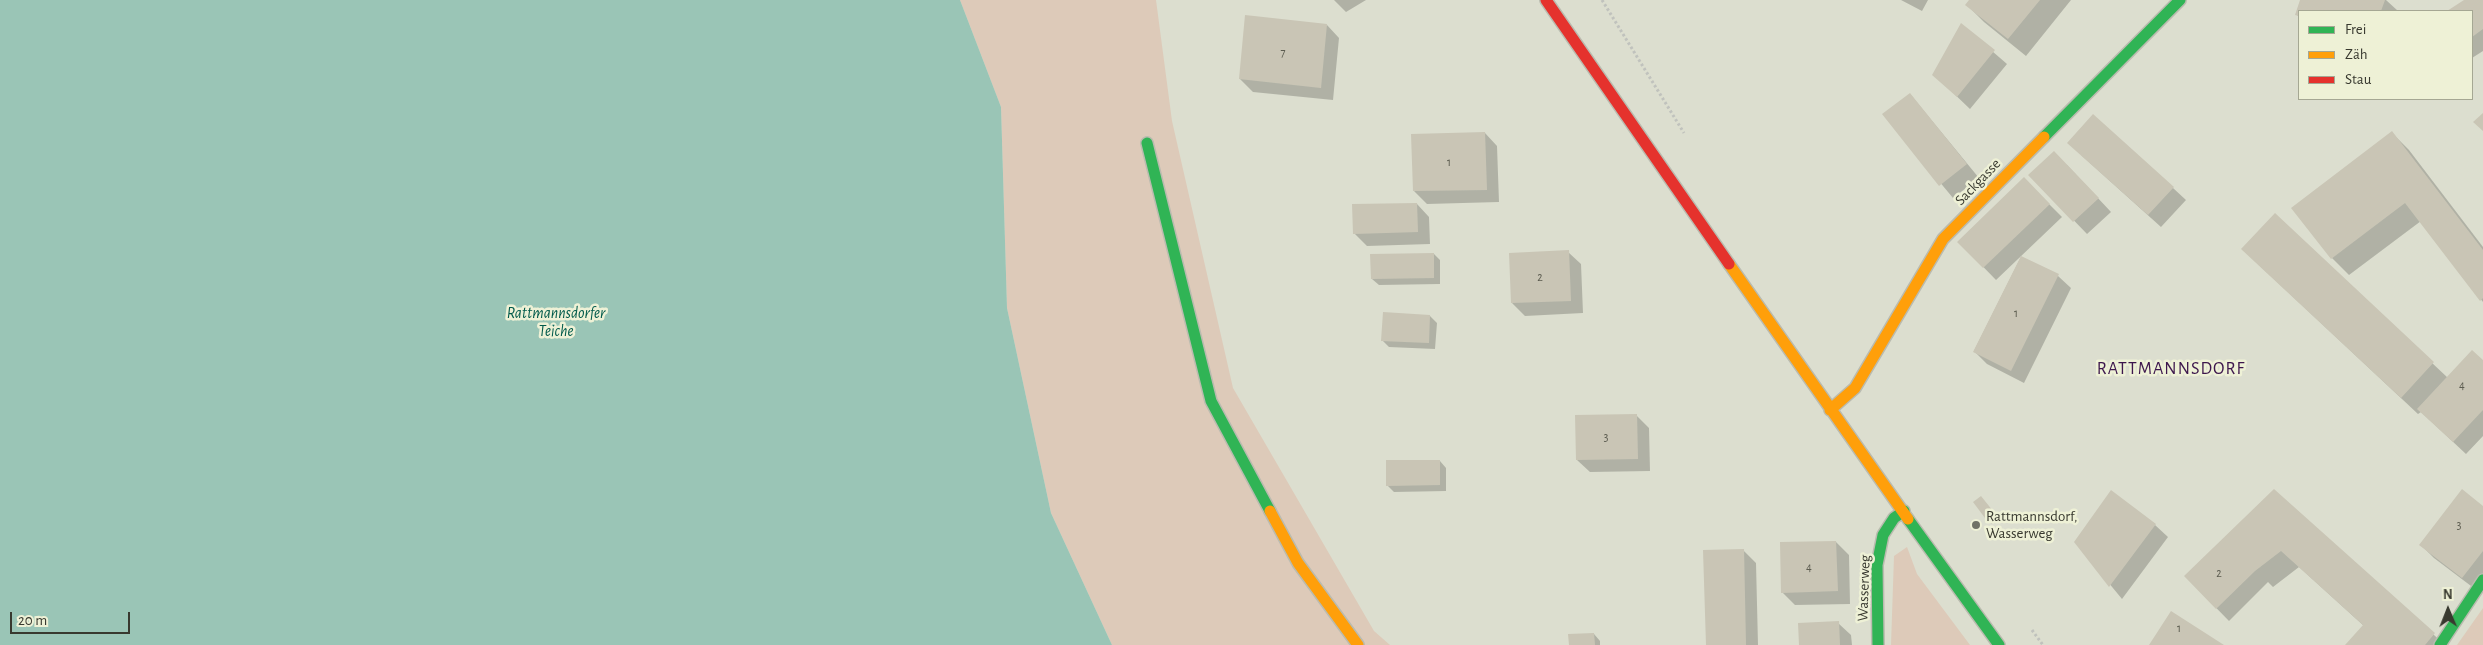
<!DOCTYPE html>
<html>
<head>
<meta charset="utf-8">
<style>
  body { margin:0 }
  #map { position:relative; width:2483px; height:645px; overflow:hidden; background:#dcdecf; font-family:"Alegreya Sans",sans-serif }
  canvas { display:block }
  .legend { position:absolute; left:2298px; top:10px; width:175px; height:90px; box-sizing:border-box; background:#eef1d6; border:1px solid #a5a793; margin:0; padding:6px 9px; list-style:none; font-size:15px; color:#38392f }
  .legend li { display:flex; align-items:center; gap:10px; height:25px }
  .legend b { width:25px; border:1px solid #a5a793 }
  .north { position:absolute; left:2423px; top:585px; width:50px; height:50px; -webkit-text-stroke:4px #eef1d6; paint-order:stroke; rotate:359deg; font-size:14px; font-weight:700; line-height:20px; text-align:center; color:#38392f }
  .north::after { content:''; display:block; margin:auto; width:18px; height:22px; background:#38392f; clip-path:polygon(50% 0,100% 100%,50% 72%,0 100%) }
  .scale { position:absolute; left:10px; top:612px; width:120px; height:22px; box-sizing:border-box; border:2px solid #38392f; border-top:0; padding-left:6px; font-size:15px; line-height:18px; white-space:nowrap; color:#38392f; -webkit-text-stroke:4px #eef1d6; paint-order:stroke }
</style>
</head>
<body>
<div id="map">
<canvas width="2483" height="645"></canvas>
<ul class="legend">
<li><b style="height:6px;background:#30b455"></b>Frei</li>
<li><b style="height:6px;background:#ff9f0a"></b>Zäh</li>
<li><b style="height:6px;background:#e5322d"></b>Stau</li>
</ul>
<div class="north">N</div>
<div class="scale">20 m</div>
</div>
<script>
const ctx = document.querySelector('canvas').getContext('2d');
ctx.lineJoin = 'round';
function fill(path, color) { ctx.fillStyle = color; ctx.fill(path, 'evenodd'); }
const toPath = rows => new Path2D(rows.map(r => 'M' + r).join(''));
function strokePath(path, color, width, dash) { ctx.strokeStyle = color; ctx.lineWidth = width; ctx.lineCap = dash ? 'butt' : 'round'; ctx.setLineDash(dash || []); ctx.stroke(path); }
function label(font, color, halo, rows, align = 'center') {
  ctx.font = font + ' "Alegreya Sans",sans-serif'; ctx.lineWidth = 5; ctx.setLineDash([]); ctx.textBaseline = 'middle'; ctx.strokeStyle = halo; ctx.fillStyle = color; for (const [text, x, y, turn = 0] of rows) {
    ctx.save(); ctx.translate(x, y); ctx.rotate((+turn || 0) * Math.PI / 180); ctx.textAlign = isNaN(turn) ? turn : align; if (halo) ctx.strokeText(text, 0, 0); ctx.fillText(text, 0, 0); ctx.restore();
  }
}
const green = toPath([
  [960,0,1156,0,1172,121,1233,388,1374,631,1390,645,1112,645,1051,513,1007,308,1001,107],
  [1907,547,1917,574,1970,645,1891,645,1894,556],
  [2483,608,2483,645,2457,645]
]);
const water = toPath([
  [0,0,960,0,1001,107,1007,308,1051,513,1112,645,0,645]
]);
const shadow = toPath([
  [1334,0,1366,0,1346,12],
  [1901,0,1928,0,1922,11],
  [1971,0,2071,0,2026,56,1984,22,1967,5],
  [2302,0,2386,0,2398,11,2299,11,2299,17,2297,15],
  [2466,0,2483,0,2483,51,2472,58,2472,11,2450,11],
  [1327,25,1339,38,1333,100,1253,92,1240,79],
  [1962,25,2007,64,1970,109,1947,87],
  [1910,94,1979,178,1953,198,1884,115],
  [1485,133,1497,146,1499,202,1427,204,1414,191],
  [2392,133,2409,150,2483,247,2483,302,2421,221,2349,275,2332,258],
  [2081,155,2173,188,2186,200,2161,227],
  [2067,165,2111,212,2087,234,2030,175],
  [2024,179,2062,217,1996,280,1959,242],
  [1417,204,1429,217,1430,244,1367,246,1354,233],
  [2275,215,2448,378,2483,362,2483,436,2466,454,2421,412,2418,414,2260,266],
  [1568,252,1581,264,1583,313,1525,316,1512,303],
  [1434,254,1440,260,1440,284,1379,285,1372,279],
  [2021,257,2058,276,2071,288,2024,383,1987,364,1974,351],
  [1430,316,1437,323,1435,349,1389,347,1382,340],
  [1636,415,1649,428,1650,471,1590,472,1577,460],
  [1440,461,1446,468,1446,491,1394,492,1387,485],
  [2274,490,2445,645,2347,645,2364,626,2299,567,2273,587,2268,582,2229,621,2185,576],
  [1981,498,1999,518,1992,524,1986,517],
  [2483,507,2483,580,2475,589,2434,558,2421,545],
  [2155,525,2168,537,2122,599,2075,542],
  [1836,542,1849,555,1850,604,1795,605,1782,592],
  [1743,550,1756,563,1758,645,1707,645],
  [1838,623,1851,635,1852,645,1800,645],
  [1594,634,1600,641,1600,645,1570,645]
]);
const building = toPath([
  [1969,0,2040,0,2008,39,1965,5],
  [2300,0,2385,0,2381,11,2299,11,2299,16,2295,15],
  [2464,0,2483,0,2483,29,2472,37,2472,11,2447,11],
  [1245,15,1327,24,1321,88,1239,79],
  [1961,23,1995,50,1957,97,1932,75],
  [1910,93,1967,164,1939,186,1882,114],
  [2483,113,2483,131,2473,122],
  [2093,114,2174,187,2148,215,2067,143],
  [2392,131,2483,250,2483,298,2480,301,2405,203,2331,259,2291,208],
  [1485,132,1487,190,1413,191,1411,134],
  [2054,151,2099,198,2073,222,2028,175],
  [2024,177,2050,204,1983,268,1957,242],
  [1417,203,1418,232,1353,234,1352,204],
  [2275,213,2434,362,2401,398,2241,249],
  [1569,250,1571,301,1511,303,1509,253],
  [1434,253,1434,278,1371,279,1370,254],
  [2021,256,2059,274,2011,371,1973,352],
  [1383,312,1430,315,1429,343,1381,341],
  [2472,350,2483,360,2483,410,2453,442,2417,409],
  [1637,414,1638,459,1576,460,1575,415],
  [1386,460,1440,460,1440,485,1386,486],
  [2274,489,2435,633,2425,645,2345,645,2363,625,2281,551,2255,571,2216,609,2184,576],
  [2462,489,2483,506,2483,551,2462,578,2419,545],
  [2111,490,2156,524,2109,587,2074,542],
  [1981,496,1993,511,1985,518,1973,502],
  [1836,541,1838,591,1781,593,1780,542],
  [1744,549,1746,645,1706,645,1703,550],
  [2171,611,2224,645,2149,645],
  [1839,621,1840,645,1799,645,1798,623],
  [1594,633,1595,645,1569,645,1568,634]
]);
const path = toPath([
  [1602,0,1684,133],
  [2032,630,2043,645]
]);
const fast = toPath([
  [2044,137,2180,0],
  [1147,143,1211,401,1270,511],
  [1908,519,1999,645],
  [1878,645,1877,565,1883,535,1894,518,1904,511],
  [2440,645,2483,580]
]);
const slow = toPath([
  [1729,264,1908,519],
  [1830,410,1855,388,1943,239,2044,137],
  [1270,511,1298,563,1358,645]
]);
const jam = toPath([
  [1546,0,1729,264]
]);
const markers = [
  [1976,525,5,"#717367"]
];
const numberNames = [
  ["7",1283,52],
  ["1",1449,162],
  ["2",1540,277],
  ["1",2016,313],
  ["4",2462,385],
  ["3",1606,437],
  ["3",2459,525],
  ["4",1809,567],
  ["2",2219,573],
  ["1",2179,628]
];
const streetNames = [
  ["Sackgasse",1978,182,-46],
  ["Wasserweg",1864,588,-88]
];
const poiNames = [
  ["Rattmannsdorf,",1986,516],
  ["Wasserweg",1986,533]
];
const waterNames = [
  ["Rattmannsdorfer",556,313],
  ["Teiche",556,331]
];
const quarterNames = [
  ["RATTMANNSDORF",2171,369]
];
fill(green, '#ddcab9');
fill(water, '#9ac5b6');
fill(shadow, '#0003');
fill(building, '#c9c5b5');
strokePath(fast, '#babbaf', 14);
strokePath(slow, '#babbaf', 14);
strokePath(jam, '#babbaf', 14);
strokePath(path, '#c0c2bd', 3, [2.5, 2.5]);
strokePath(fast, '#30b455', 11);
strokePath(slow, '#ff9f0a', 11);
strokePath(jam, '#e5322d', 11);
for (const [x, y, r, color] of markers) { const dot = new Path2D(); dot.arc(x, y, r, 0, 2 * Math.PI); ctx.fillStyle = color; ctx.fill(dot); strokePath(dot, '#eef1d6', 2); }
label('12px', '#5c5c50', null, numberNames);
label('15px', '#38392f', '#eef1d6', streetNames);
label('15px', '#38392f', '#eef1d6', poiNames, 'left');
label('italic 16px', '#005a4b', '#eef1d6', waterNames);
ctx.letterSpacing = '1px';
label('18px', '#3d174d', '#eef1d6', quarterNames);
ctx.letterSpacing = '0px';
</script>
</body>
</html>
